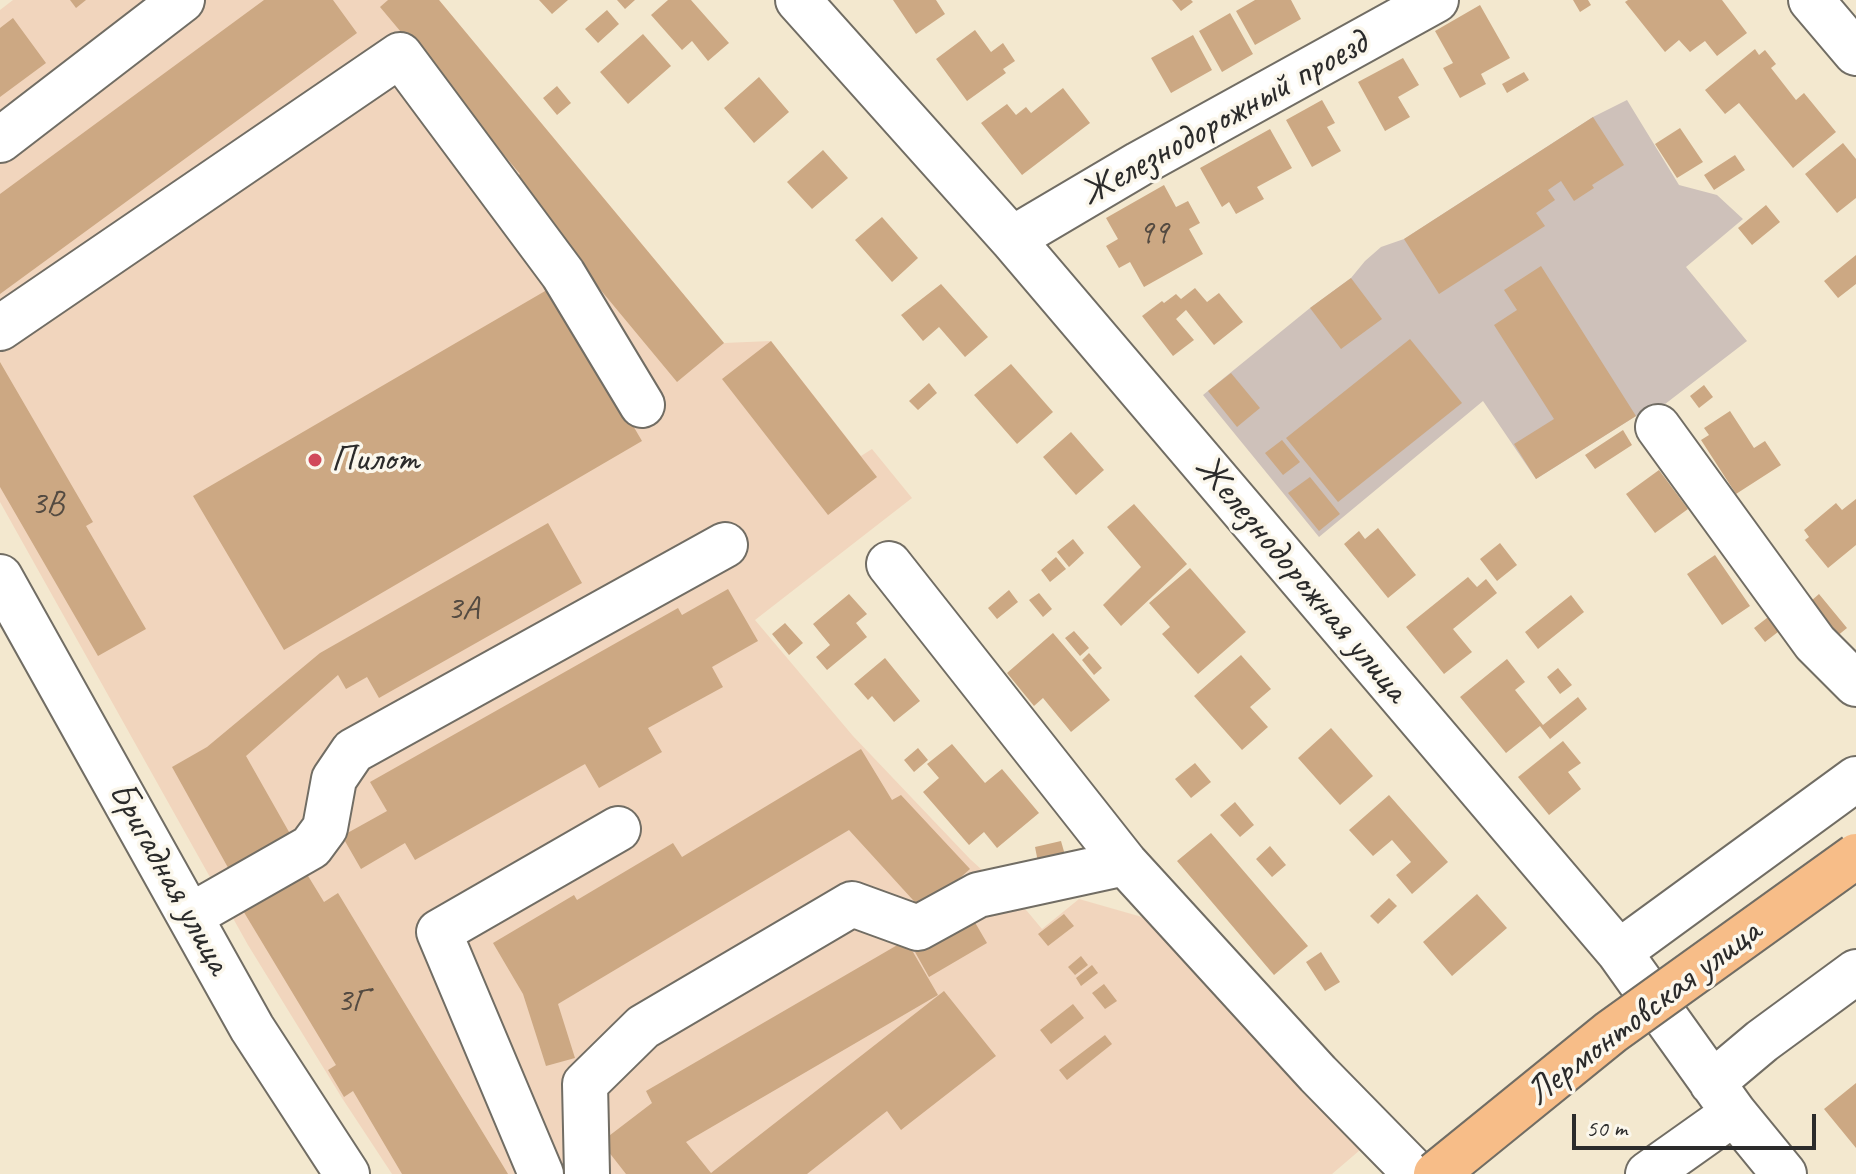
<!DOCTYPE html>
<html>
<head>
<meta charset="utf-8">
<style>
  body { margin:0 }
  #map { position:relative; width:1856px; height:1174px; overflow:hidden; background:#f3e8cf; font-family:Caveat,sans-serif }
  canvas { display:block }
  .scale { position:absolute; left:1572px; top:1114px; width:244px; height:36px; box-sizing:border-box; border:4px solid #2b2b2b; border-top:0; padding-left:10px; font-size:24px; line-height:28px; white-space:nowrap; color:#2b2b2b; -webkit-text-stroke:6px #fbf7ec; paint-order:stroke }
</style>
</head>
<body>
<div id="map">
<canvas width="1856" height="1174"></canvas>
<div class="scale">50 m</div>
</div>
<script>
const ctx = document.querySelector('canvas').getContext('2d');
ctx.lineJoin = 'round';
function fill(path, color) { ctx.fillStyle = color; ctx.fill(path, 'evenodd'); }
const toPath = rows => new Path2D(rows.map(r => 'M' + r).join(''));
function strokePath(path, color, width, dash) { ctx.strokeStyle = color; ctx.lineWidth = width; ctx.lineCap = dash ? 'butt' : 'round'; ctx.setLineDash(dash || []); ctx.stroke(path); }
function label(font, color, halo, rows, align = 'center') {
  ctx.font = font + ' Caveat,sans-serif'; ctx.lineWidth = 7; ctx.setLineDash([]); ctx.textBaseline = 'middle'; ctx.strokeStyle = halo; ctx.fillStyle = color; for (const [text, x, y, turn = 0] of rows) {
    ctx.save(); ctx.translate(x, y); ctx.rotate((+turn || 0) * Math.PI / 180); ctx.textAlign = isNaN(turn) ? turn : align; if (halo) ctx.strokeText(text, 0, 0); ctx.fillText(text, 0, 0); ctx.restore();
  }
}
const built = toPath([
  [13,0,439,0,724,343,771,341,861,456,872,449,912,498,755,620,853,736,970,859,1027,911,1042,929,1079,899,1149,919,1360,1150,1332,1174,392,1174,342,1098,248,945,0,502,0,10]
]);
const industrial = toPath([
  [1627,100,1679,185,1717,195,1743,219,1686,267,1747,341,1656,411,1636,416,1536,479,1483,401,1319,537,1203,395,1310,308,1351,278,1365,261,1381,247,1404,239,1593,117]
]);
const building = toPath([
  [70,0,86,0,76,8],
  [264,0,333,0,357,33,0,294,0,194],
  [388,0,439,0,724,343,677,382,511,182,520,174,380,7],
  [539,0,568,0,552,14],
  [617,0,635,0,625,9],
  [668,0,691,0,729,43,708,61,692,41,682,50,651,15],
  [893,0,936,0,945,14,916,34],
  [1172,0,1191,0,1193,2,1181,11],
  [1255,0,1291,0,1301,19,1255,45,1236,11],
  [1573,0,1588,0,1591,5,1580,12],
  [1628,0,1722,0,1747,33,1717,56,1705,41,1690,52,1679,40,1665,52,1625,2],
  [1480,5,1510,58,1481,74,1486,84,1460,98,1443,68,1453,63,1435,31],
  [607,10,619,24,598,43,585,29],
  [1230,13,1253,54,1222,72,1199,31],
  [13,18,46,63,0,97,0,28],
  [975,30,991,52,1003,43,1015,61,1003,69,1006,73,967,101,936,59],
  [643,34,671,66,628,104,600,72],
  [1193,35,1212,70,1171,93,1151,58],
  [1755,49,1759,55,1765,50,1776,64,1771,68,1796,100,1804,93,1836,132,1793,168,1739,103,1725,114,1705,90],
  [1403,58,1419,85,1398,97,1410,117,1385,131,1358,82],
  [1524,72,1529,80,1507,93,1502,84],
  [759,77,789,112,754,143,724,108],
  [557,86,571,103,557,115,543,98],
  [1063,88,1090,123,1022,175,981,123,1007,104,1016,115,1026,107,1031,113],
  [1322,100,1335,123,1327,127,1341,151,1312,167,1286,120],
  [1593,117,1624,165,1592,185,1594,188,1574,201,1561,181,1548,190,1555,200,1536,213,1545,226,1439,294,1404,239],
  [1680,128,1703,162,1677,178,1655,144],
  [1270,129,1292,168,1257,187,1264,199,1236,214,1229,202,1222,207,1200,168],
  [1843,143,1856,159,1856,198,1837,213,1805,174],
  [823,150,848,178,812,209,787,182],
  [1735,155,1745,170,1714,190,1704,175],
  [1164,185,1176,207,1188,201,1200,223,1189,229,1203,254,1144,287,1130,262,1119,268,1106,246,1118,239,1106,218],
  [1766,205,1780,222,1752,245,1738,228],
  [882,217,918,258,892,282,855,240],
  [1856,255,1856,284,1838,298,1824,281],
  [1541,266,1636,416,1536,479,1514,444,1554,419,1494,325,1517,310,1504,290],
  [1351,278,1382,319,1341,349,1310,308],
  [941,284,988,337,965,357,939,327,923,341,901,315],
  [552,287,642,441,284,650,193,496],
  [1195,288,1207,302,1219,293,1243,322,1214,345,1186,310,1176,319,1194,340,1173,356,1142,316,1162,301,1164,303,1176,294,1181,299],
  [1410,339,1462,403,1338,502,1286,438],
  [771,341,877,477,828,515,722,379],
  [0,362,93,522,86,526,146,629,98,656,0,487],
  [1011,364,1053,412,1017,444,974,395],
  [1231,373,1260,408,1237,427,1208,391],
  [929,383,937,393,918,410,909,401],
  [1704,385,1713,397,1699,408,1690,396],
  [1730,411,1754,448,1765,441,1781,465,1736,494,1701,440,1709,435,1704,428],
  [1623,430,1632,445,1595,469,1585,455],
  [1071,432,1104,470,1076,495,1043,457],
  [1282,440,1300,462,1283,475,1265,453],
  [1659,470,1688,509,1655,533,1626,494],
  [1310,477,1340,514,1319,531,1288,493],
  [1856,499,1856,545,1828,568,1805,540,1809,537,1804,530,1836,503,1842,510],
  [1134,504,1187,564,1121,626,1103,605,1141,567,1107,527],
  [548,523,582,583,379,698,367,677,346,689,338,675,246,756,293,839,231,873,172,767,207,747,320,653],
  [1378,528,1416,575,1388,598,1344,544,1359,531,1365,539],
  [1073,539,1084,553,1069,567,1057,552],
  [1500,543,1517,565,1497,581,1480,559],
  [1715,555,1750,606,1722,625,1687,574],
  [1056,557,1066,569,1050,582,1041,570],
  [1190,568,1246,632,1198,674,1162,634,1170,627,1149,603],
  [1468,577,1477,587,1486,579,1497,593,1453,629,1472,652,1444,674,1406,627],
  [728,589,758,641,712,667,723,687,648,728,662,752,599,788,585,764,415,860,405,843,361,869,342,836,387,811,370,782,678,608,682,615],
  [1009,590,1018,602,997,619,988,608],
  [1039,593,1052,609,1043,617,1029,600],
  [849,594,867,614,856,623,867,637,827,670,816,657,830,645,813,624],
  [1819,594,1847,628,1831,641,1803,608],
  [1571,595,1584,612,1538,649,1525,632],
  [1776,611,1787,625,1765,642,1754,628],
  [785,623,803,643,789,655,772,634],
  [1074,631,1089,648,1080,656,1065,638],
  [1053,633,1110,700,1071,732,1043,698,1034,706,1007,673],
  [1089,653,1102,668,1094,675,1082,660],
  [1241,655,1271,689,1250,707,1268,727,1242,750,1194,696],
  [885,658,920,701,894,722,872,696,868,700,854,684],
  [1507,659,1525,682,1515,690,1543,725,1578,697,1587,709,1550,739,1540,726,1506,753,1460,697],
  [1558,668,1572,685,1560,694,1547,677],
  [1331,728,1373,776,1340,805,1298,758],
  [1563,741,1581,763,1568,772,1581,789,1549,815,1518,777],
  [952,744,985,783,1002,769,1039,813,997,848,984,832,969,845,923,792,939,778,927,764],
  [918,748,928,760,914,772,904,760],
  [861,749,892,800,901,795,970,869,923,911,849,830,558,1004,575,1058,546,1066,523,994,493,943,574,895,577,900,673,843,682,857],
  [1195,763,1211,782,1191,798,1175,779],
  [1389,795,1448,862,1412,894,1396,875,1411,862,1392,840,1373,856,1349,830],
  [1235,802,1254,825,1240,837,1220,815],
  [1211,833,1308,946,1274,975,1177,861],
  [1061,841,1065,855,1038,862,1035,847],
  [1270,846,1286,865,1272,877,1256,859],
  [305,871,324,902,338,893,508,1174,402,1174,353,1091,344,1097,328,1070,336,1065,242,909],
  [1477,894,1507,928,1452,976,1423,942],
  [1389,898,1397,906,1378,924,1370,916],
  [1064,914,1074,926,1048,946,1038,934],
  [973,919,987,943,929,977,915,952],
  [906,940,938,995,686,1142,711,1173,944,991,996,1056,901,1130,887,1111,807,1174,626,1174,601,1142,652,1103,646,1091],
  [1321,952,1340,982,1325,991,1306,962],
  [1081,956,1088,965,1075,975,1068,967],
  [1092,965,1098,973,1081,986,1076,978],
  [1104,984,1117,1001,1105,1009,1092,993],
  [1073,1004,1084,1018,1051,1044,1040,1030],
  [1105,1035,1112,1044,1067,1080,1059,1070],
  [1856,1083,1856,1148,1824,1109]
]);
const minor = toPath([
  [798,0,1012,239,1619,952,1734,1113,1784,1174],
  [1811,0,1856,53],
  [0,140,182,0],
  [1012,239,1139,164,1436,0],
  [0,328,400,55,563,274,642,405],
  [1658,427,1815,643,1856,684],
  [889,564,1125,863,1318,1074,1416,1174],
  [0,577,252,1028,347,1174],
  [190,916,311,847,325,828,334,779,353,751,725,545],
  [1619,952,1856,779],
  [1712,1083,1762,1041,1856,972],
  [541,1174,439,932,618,829],
  [587,1174,585,1084,643,1027,852,904,918,928,978,895,1125,863],
  [1648,1174,1734,1113]
]);
const majorBridge = toPath([
  [1436,1174,1611,1032,1856,856]
]);
const markers = [
  [315,460,8,"#d1495b"]
];
const numberNames = [
  ["99",1153,234],
  ["3В",47,505],
  ["3А",463,610],
  ["3Г",352,1002]
];
const streetNames = [
  ["Железнодорожный проезд",1224,119,-29],
  ["Железнодорожная улица",1301,579,50],
  ["Бригадная улица",169,878,61],
  ["Лермонтовская улица",1644,1013,-37]
];
const poiNames = [
  ["Пилот",331,460]
];
fill(built, '#f1d5bd');
fill(industrial, '#cec1ba');
fill(building, '#cca883');
strokePath(minor, '#716d64', 48);
strokePath(minor, '#fff', 44);
strokePath(majorBridge, '#716d64', 48, []);
strokePath(majorBridge, '#f7bd88', 44);
for (const [x, y, r, color] of markers) { const dot = new Path2D(); dot.arc(x, y, r, 0, 2 * Math.PI); ctx.fillStyle = color; ctx.fill(dot); strokePath(dot, '#fbf7ec', 3); }
label('34px', '#534a41', null, numberNames);
label('38px', '#2b2b2b', '#fbf7ec', streetNames);
label('38px', '#2b2b2b', '#fbf7ec', poiNames, 'left');
</script>
</body>
</html>
